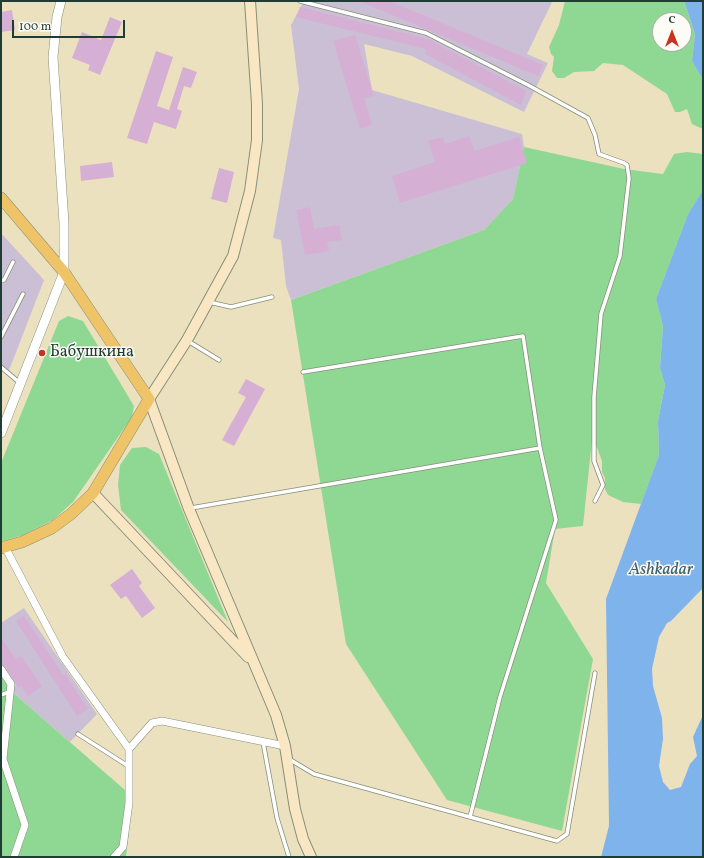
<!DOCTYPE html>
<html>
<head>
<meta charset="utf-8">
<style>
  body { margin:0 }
  #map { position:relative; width:704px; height:858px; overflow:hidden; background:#ece1bf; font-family:Vollkorn,serif }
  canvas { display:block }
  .frame { position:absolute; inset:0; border:2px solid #1f3d34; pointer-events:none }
  .north { position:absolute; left:652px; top:12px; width:40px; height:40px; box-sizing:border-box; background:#fdfcf7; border:1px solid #a4b0a9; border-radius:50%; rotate:0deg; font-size:11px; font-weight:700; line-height:16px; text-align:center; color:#1f3d34 }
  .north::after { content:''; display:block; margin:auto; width:14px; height:18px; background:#c8321e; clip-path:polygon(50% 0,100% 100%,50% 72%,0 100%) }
  .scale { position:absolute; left:12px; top:20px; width:113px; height:18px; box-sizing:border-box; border:2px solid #1f3d34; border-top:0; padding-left:5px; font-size:12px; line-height:14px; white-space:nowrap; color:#1f3d34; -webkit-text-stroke:3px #fdfcf7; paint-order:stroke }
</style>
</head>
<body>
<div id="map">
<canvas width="704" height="858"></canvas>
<div class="frame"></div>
<div class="north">С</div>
<div class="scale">100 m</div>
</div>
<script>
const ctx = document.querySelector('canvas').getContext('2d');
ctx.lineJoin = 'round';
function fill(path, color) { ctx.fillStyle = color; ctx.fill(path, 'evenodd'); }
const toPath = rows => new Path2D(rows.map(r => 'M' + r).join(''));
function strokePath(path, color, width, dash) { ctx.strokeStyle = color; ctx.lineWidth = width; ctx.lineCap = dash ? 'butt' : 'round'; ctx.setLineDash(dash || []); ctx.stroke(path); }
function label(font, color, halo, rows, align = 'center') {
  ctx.font = font + ' Vollkorn,serif'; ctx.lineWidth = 3; ctx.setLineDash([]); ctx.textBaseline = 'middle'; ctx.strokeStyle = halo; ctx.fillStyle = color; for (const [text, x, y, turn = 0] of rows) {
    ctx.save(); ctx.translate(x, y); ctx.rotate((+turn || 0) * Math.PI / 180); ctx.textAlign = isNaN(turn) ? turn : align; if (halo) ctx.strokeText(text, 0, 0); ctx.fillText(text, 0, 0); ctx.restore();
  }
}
const industrial = toPath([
  [304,1,552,2,527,54,548,63,524,112,412,56,364,44,372,90,522,134,524,147,513,199,484,230,291,300,286,286,281,240,273,238,299,89,291,25],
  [1,233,44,280,8,373,1,371],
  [24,608,97,714,70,742,10,690,1,676,1,623]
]);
const green = toPath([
  [565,1,684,1,695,34,692,61,703,80,703,129,692,124,687,109,680,112,675,112,667,94,623,65,603,63,594,71,574,72,564,78,557,78,552,71,554,57,551,54,549,47,559,25],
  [660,20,684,20,684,44,660,44],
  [524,147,624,169,663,174,674,154,687,152,703,154,703,190,688,214,656,299,663,326,660,368,665,385,658,421,659,455,641,504,623,502,608,495,605,489,605,478,602,472,602,461,596,445,592,440,583,526,555,529,546,583,593,659,562,831,447,800,346,644,291,300,484,230,513,199],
  [68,316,83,321,134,406,132,417,73,502,53,520,23,535,3,541,1,540,1,463,59,321],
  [146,447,159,454,228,622,121,510,118,485,120,465,132,448],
  [1,676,10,690,133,797,126,857,1,857]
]);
const water = toPath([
  [684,1,703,1,703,80,692,61,695,34],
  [703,190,703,588,671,621,667,623,659,637,652,669,653,686,662,718,663,739,659,766,663,782,670,790,681,787,690,764,697,756,693,737,703,715,703,857,601,857,609,826,606,599,659,455,658,421,665,385,660,368,663,326,656,299,688,214]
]);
const building = toPath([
  [359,1,389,1,543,65,538,76],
  [300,7,428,39,526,91,521,105,425,54,426,49,296,17],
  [12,10,15,30,1,32,1,12],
  [110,17,122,22,100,75,88,70,90,65,72,58,82,32,101,40],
  [355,35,374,96,364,98,372,125,360,129,333,41],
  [156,51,173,57,157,106,169,110,183,67,197,72,191,88,184,86,177,109,182,111,176,129,154,122,147,144,127,138],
  [469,136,474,151,519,137,527,163,400,203,392,176,435,162,428,141,443,137,445,144],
  [112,162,114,177,81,181,80,166],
  [219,168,234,172,227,203,211,199],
  [310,207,314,229,339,225,342,240,327,242,329,251,305,255,296,210],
  [246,379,265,389,234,446,222,440,246,397,238,393],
  [132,569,142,583,139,586,155,608,142,618,126,596,121,599,110,585],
  [24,616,63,675,65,674,88,709,77,716,16,621],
  [1,638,16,659,21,656,42,686,28,696,21,686,18,688,15,681,5,666,1,664]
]);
const service = toPath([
  [300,1,426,33,528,85,588,118,595,135,599,154,624,163,627,165,629,178,620,256,601,314,594,397,594,461,603,485,595,501],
  [1,281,4,280,13,262],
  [209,302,231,307,272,297],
  [1,337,23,294],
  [188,341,219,360],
  [1,367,20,383],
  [191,508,540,448,523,336,303,372],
  [1,695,9,692],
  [78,734,128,766],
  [263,742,277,818,289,857],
  [289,759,314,774,557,841,567,834,595,673],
  [470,817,500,697,556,520,540,448]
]);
const minor = toPath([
  [5,547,63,657,129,749,129,803,123,847,114,857],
  [1,669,11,684,3,759,25,825,14,857],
  [129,749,152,723,162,721,285,746]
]);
const tertiary = toPath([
  [1,433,64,272,64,223,53,57,57,17,61,1]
]);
const secondary = toPath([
  [250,1,257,104,257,140,250,191,233,256,187,340,149,399,189,509,276,715,285,746,295,809,303,839,311,857],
  [93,493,248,657]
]);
const primary = toPath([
  [1,198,64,272,149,399,93,493,71,514,52,528,22,542,1,548]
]);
const markers = [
  [42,353,4,"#c8321e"]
];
const poiNames = [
  ["Бабушкина",50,353]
];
const waterNames = [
  ["Ashkadar",661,571]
];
fill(industrial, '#cbbfd6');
fill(green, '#8fd893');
fill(water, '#7fb3ec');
fill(building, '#d6afd4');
strokePath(service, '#868f7a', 5);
strokePath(minor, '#868f7a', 8);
strokePath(tertiary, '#868f7a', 10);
strokePath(secondary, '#868f7a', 12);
strokePath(primary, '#868f7a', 12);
strokePath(service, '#fff', 3.5);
strokePath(minor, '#fff', 7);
strokePath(tertiary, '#fff', 9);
strokePath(secondary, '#f9e7c3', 10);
strokePath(primary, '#efc469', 11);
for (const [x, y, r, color] of markers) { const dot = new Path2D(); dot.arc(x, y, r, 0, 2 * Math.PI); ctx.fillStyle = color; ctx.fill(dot); strokePath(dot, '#fdfcf7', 1.5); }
label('16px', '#1f3d34', '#fdfcf7', poiNames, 'left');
label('italic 17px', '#3c606b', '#fdfcf7', waterNames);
</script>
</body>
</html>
